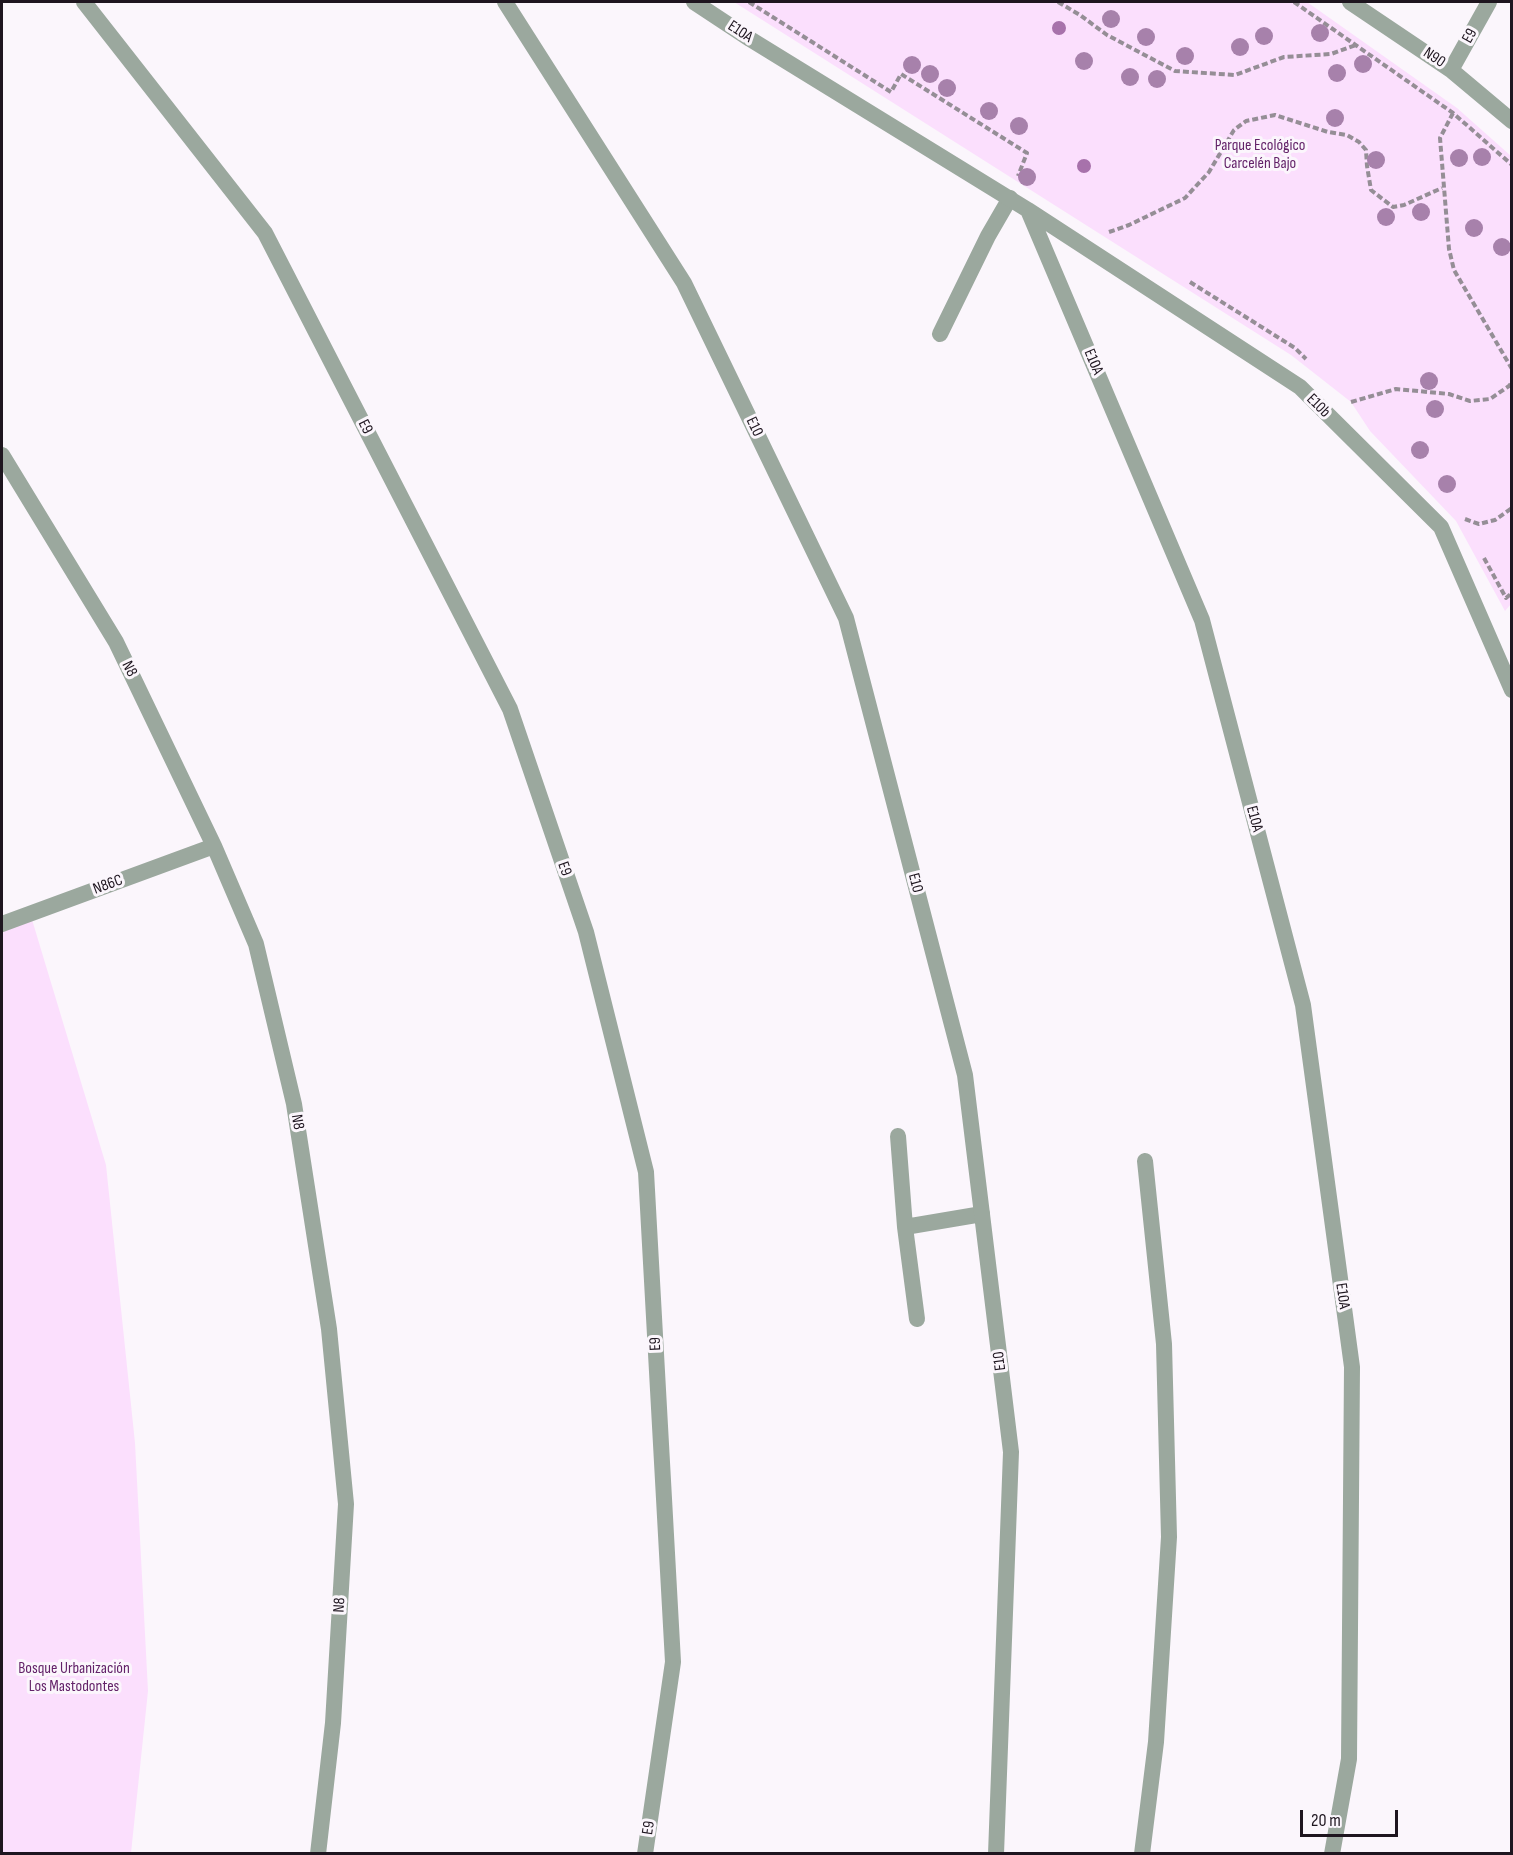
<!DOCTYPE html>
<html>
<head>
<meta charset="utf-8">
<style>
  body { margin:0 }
  #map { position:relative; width:1513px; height:1855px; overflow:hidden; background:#fbf6fc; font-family:"Sofia Sans Condensed",sans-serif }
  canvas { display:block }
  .frame { position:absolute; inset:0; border:3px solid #1e151f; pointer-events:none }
  .scale { position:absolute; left:1300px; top:1810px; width:98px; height:27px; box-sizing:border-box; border:3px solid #1e151f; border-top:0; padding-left:8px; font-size:18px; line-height:21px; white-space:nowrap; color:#1e151f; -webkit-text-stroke:4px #fbf6fc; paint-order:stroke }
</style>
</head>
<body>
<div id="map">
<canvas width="1513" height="1855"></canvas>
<div class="frame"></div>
<div class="scale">20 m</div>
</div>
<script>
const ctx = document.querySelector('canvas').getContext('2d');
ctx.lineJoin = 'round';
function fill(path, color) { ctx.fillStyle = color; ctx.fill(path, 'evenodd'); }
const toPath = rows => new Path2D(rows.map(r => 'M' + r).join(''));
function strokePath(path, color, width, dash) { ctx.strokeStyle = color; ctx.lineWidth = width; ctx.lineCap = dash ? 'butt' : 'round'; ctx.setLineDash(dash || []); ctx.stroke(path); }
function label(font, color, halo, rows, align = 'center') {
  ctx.font = font + ' "Sofia Sans Condensed",sans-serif'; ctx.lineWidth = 6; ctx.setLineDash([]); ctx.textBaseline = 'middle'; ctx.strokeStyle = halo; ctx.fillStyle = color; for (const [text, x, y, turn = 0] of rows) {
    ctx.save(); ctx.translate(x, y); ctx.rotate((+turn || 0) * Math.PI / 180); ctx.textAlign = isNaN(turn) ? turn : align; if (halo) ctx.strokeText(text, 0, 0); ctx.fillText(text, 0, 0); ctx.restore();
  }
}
const green = toPath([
  [734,2,1307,2,1457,108,1511,156,1511,604,1505,611,1456,521,1370,431,1351,402,1291,355],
  [30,913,106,1165,135,1443,148,1691,131,1853,2,1854,2,924]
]);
const building = toPath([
  '1052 28a7 7 0 1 1 14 0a7 7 0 1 1-14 0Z',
  '1077 166a7 7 0 1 1 14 0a7 7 0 1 1-14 0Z'
]);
const path = toPath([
  [749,2,891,92,901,74,1027,153,1018,176],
  [1058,2,1080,15,1107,35,1175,71,1235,75,1284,57,1331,54,1356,45],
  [1294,2,1453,113,1512,165],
  [1453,113,1440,138,1449,249,1454,270,1512,369],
  [1109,232,1129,225,1185,198,1209,172,1234,130,1246,121,1275,115,1328,132,1347,135,1359,142,1366,150,1367,166,1371,190,1393,207,1404,205,1442,188],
  [1190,282,1295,348,1306,359],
  [1351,402,1396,389,1449,394,1470,401,1490,399,1509,386,1512,382],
  [1465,519,1479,524,1495,520,1512,508],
  [1484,558,1506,598,1512,593]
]);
const service = toPath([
  [940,334,988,236,1010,198],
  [898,1136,905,1227,982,1214],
  [905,1227,917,1319]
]);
const minor = toPath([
  [84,2,265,233,510,709,586,932,646,1172,673,1662,645,1854],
  [505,2,684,283,846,618,965,1075,1011,1452,996,1854],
  [694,2,750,39,1028,210,1202,620,1303,1005,1352,1367,1349,1759,1332,1854],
  [1350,2,1451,70,1512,121],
  [1451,70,1489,2],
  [1028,210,1300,387,1441,527,1512,690],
  [2,455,116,642,214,846,256,944,294,1104,329,1329,346,1504,333,1723,318,1854],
  [2,924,214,846],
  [1142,1854,1156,1742,1169,1537,1164,1344,1145,1161]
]);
const trees = [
  [1111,19],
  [1320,33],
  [1264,36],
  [1146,37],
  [1240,47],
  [1185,56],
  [1084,61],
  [1363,64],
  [912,65],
  [1337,73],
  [930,74],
  [1130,77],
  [1157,79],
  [947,88],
  [989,111],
  [1335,118],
  [1019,126],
  [1482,157],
  [1459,158],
  [1376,160],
  [1027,177],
  [1421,212],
  [1386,217],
  [1474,228],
  [1502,247],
  [1429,381],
  [1435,409],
  [1420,450],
  [1447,484]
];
const streetNames = [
  ["E10A",740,32,33],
  ["E9",1470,36,-61],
  ["N90",1434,58,34],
  ["E10A",1093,362,67],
  ["E10b",1318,406,45],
  ["E9",365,427,63],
  ["E10",754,427,64],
  ["N8",129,669,64],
  ["E10A",1254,819,75],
  ["E9",564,869,71],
  ["E10",915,883,75],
  ["N86C",108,885,-20],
  ["N8",297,1122,81],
  ["E10A",1342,1296,82],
  ["E9",656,1344,-93],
  ["E10",1000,1361,-97],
  ["N8",340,1605,-87],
  ["E9",649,1828,-82]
];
const parkNames = [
  ["Parque Ecológico",1260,146],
  ["Carcelén Bajo",1260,164],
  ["Bosque Urbanización",74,1669],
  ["Los Mastodontes",74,1687]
];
fill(green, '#fbdffd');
fill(building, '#a772ab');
strokePath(path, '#958e96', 4, [6, 3]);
strokePath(service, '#9ba89e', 16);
strokePath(minor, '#9ba89e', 16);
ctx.fillStyle = '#a781ab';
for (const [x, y] of trees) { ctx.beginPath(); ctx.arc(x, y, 9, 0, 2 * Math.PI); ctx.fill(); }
label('16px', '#1e151f', '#fbf6fc', streetNames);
label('16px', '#632269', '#fbf6fc', parkNames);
</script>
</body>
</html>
